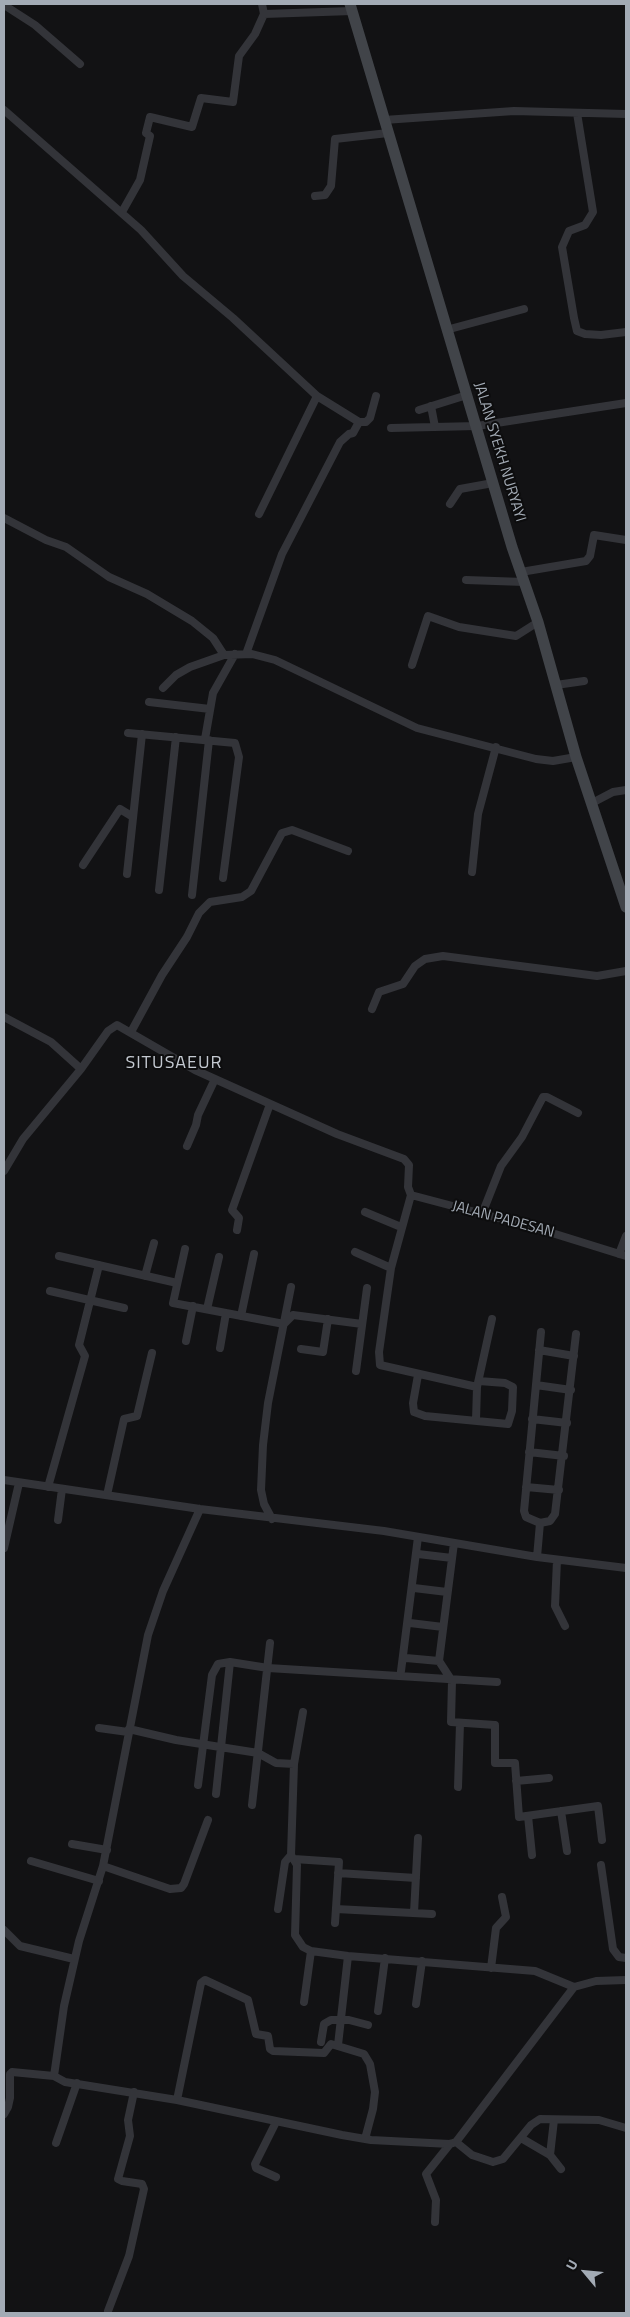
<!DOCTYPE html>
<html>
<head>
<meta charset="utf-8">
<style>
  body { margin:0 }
  #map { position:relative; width:630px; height:2317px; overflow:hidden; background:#121214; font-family:"Titillium Web",sans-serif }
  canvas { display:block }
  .frame { position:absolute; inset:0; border:5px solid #a3abb5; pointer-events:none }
  .north { position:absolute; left:560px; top:2247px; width:50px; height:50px; -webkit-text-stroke:4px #0d0d0e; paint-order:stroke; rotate:298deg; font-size:14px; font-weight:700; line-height:20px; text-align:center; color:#a3abb5 }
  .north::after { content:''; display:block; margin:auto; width:18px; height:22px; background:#a3abb5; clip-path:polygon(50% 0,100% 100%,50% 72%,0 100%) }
</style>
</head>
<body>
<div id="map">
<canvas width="630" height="2317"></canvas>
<div class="frame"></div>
<div class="north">U</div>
</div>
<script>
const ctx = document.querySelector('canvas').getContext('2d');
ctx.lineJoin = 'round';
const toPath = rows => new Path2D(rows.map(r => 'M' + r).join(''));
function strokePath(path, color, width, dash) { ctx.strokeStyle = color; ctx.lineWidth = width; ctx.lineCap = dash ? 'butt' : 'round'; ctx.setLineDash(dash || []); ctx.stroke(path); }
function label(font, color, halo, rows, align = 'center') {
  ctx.font = font + ' "Titillium Web",sans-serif'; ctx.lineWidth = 4; ctx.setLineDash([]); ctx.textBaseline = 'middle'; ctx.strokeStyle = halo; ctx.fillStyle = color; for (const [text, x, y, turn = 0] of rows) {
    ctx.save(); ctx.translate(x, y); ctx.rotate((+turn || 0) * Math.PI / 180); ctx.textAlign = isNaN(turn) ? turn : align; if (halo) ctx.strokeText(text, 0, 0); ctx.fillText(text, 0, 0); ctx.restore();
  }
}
const street = toPath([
  [262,4,264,14,352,11],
  [4,5,35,25,80,64],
  [4,110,141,230,183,276,233,318,317,396,359,422,353,433,349,434,340,442,282,554,246,654],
  [577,113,593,212,585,225,569,231,562,247,574,318,577,331,585,334,601,335,626,332],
  [384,120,514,111,626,114],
  [315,196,325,195,331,186,335,139,388,133],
  [122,212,140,180,150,136,146,133,150,117,192,127,201,98,233,102,239,56,255,34,264,14],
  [446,330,524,309],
  [431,406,435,427],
  [419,410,467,395],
  [359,422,366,422,370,418,376,396],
  [391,428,477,426,626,403],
  [450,504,460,489,493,483],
  [259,514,317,396],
  [4,518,46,540,66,547,109,577,147,594,192,621,213,638,224,655],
  [521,572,586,561,590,556,594,535,626,540],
  [466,580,524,582],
  [412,665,428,616,459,627,516,636,538,622],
  [556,685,584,681],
  [163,688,176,675,190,667,224,655,252,654,275,660,417,728,536,759,553,761,576,757],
  [149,702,210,709],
  [128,733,235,743,239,757,223,878],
  [205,739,213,693,235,654],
  [592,803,613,792,626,790],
  [83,865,120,809,133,817],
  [472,872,478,814,496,747],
  [127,874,142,734],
  [159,890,176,737],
  [192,895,209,740],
  [372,1009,379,992,403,984,415,966,425,959,443,956,597,976,626,971],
  [4,1017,51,1042,81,1069],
  [131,1032,162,975,187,937,199,913,210,902,242,897,251,891,282,833,292,830,348,851],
  [187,1146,196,1125,198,1115,215,1079],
  [4,1171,23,1139,81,1069,108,1031,117,1025,195,1070,337,1134,404,1159,409,1165,408,1187,411,1195,536,1228,626,1256],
  [365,1212,401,1227],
  [482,1214,501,1166,522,1137,543,1097,547,1097,578,1113],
  [237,1230,239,1218,232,1210,270,1104],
  [185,1249,173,1303,284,1324,293,1315,362,1324],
  [355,1252,391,1268,411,1195],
  [619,1254,626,1236],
  [59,1256,177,1283],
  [391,1268,379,1352,380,1365,477,1387],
  [145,1276,154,1243],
  [50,1291,124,1308],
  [207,1309,219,1257],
  [241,1316,254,1254],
  [186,1341,193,1306],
  [220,1348,226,1313],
  [301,1349,323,1352,328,1319],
  [539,1350,574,1356],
  [356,1371,367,1288],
  [418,1375,413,1403,414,1412,425,1416,508,1424,512,1411,513,1387,505,1383,479,1381],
  [536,1385,571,1390],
  [532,1419,567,1423],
  [476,1420,477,1387,492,1319],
  [529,1452,564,1456],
  [4,1480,200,1509,384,1531,537,1557,626,1568],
  [48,1487,85,1356,79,1345,99,1265],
  [526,1487,559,1490],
  [107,1495,124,1419,137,1416,152,1353],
  [200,1509,163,1591,148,1635,103,1866,79,1941,64,2006,54,2076,65,2082,177,2100,342,2135,371,2140,450,2144,456,2142,574,1987,596,1981,626,1980],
  [272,1519,264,1504,261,1490,263,1445,268,1403,291,1287],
  [58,1520,62,1489],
  [540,1523,526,1517,524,1511,541,1332],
  [454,1543,439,1661,452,1681,451,1722,495,1725,495,1763,515,1763,519,1817,598,1806,602,1840],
  [4,1548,19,1483],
  [418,1554,452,1558],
  [537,1557,540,1523,550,1521,555,1514,576,1334],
  [557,1560,555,1606,565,1626],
  [414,1588,447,1592],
  [410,1623,443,1627],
  [406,1658,439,1661],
  [401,1671,418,1537],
  [99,1728,128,1732],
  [129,1729,176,1740,258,1753,276,1763,294,1764,291,1855,297,1865,295,1935,303,1947,311,1951,348,1956,535,1971,574,1987],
  [294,1764,303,1712],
  [516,1781,549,1778],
  [198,1785,212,1675,218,1664,230,1662,268,1668,497,1682],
  [458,1787,460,1723],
  [216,1794,230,1662],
  [252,1805,270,1643],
  [561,1811,567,1851],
  [528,1816,532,1855],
  [72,1844,107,1850],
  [294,1859,339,1862,335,1923],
  [31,1861,99,1881],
  [601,1865,613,1949,619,1957,626,1958],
  [103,1866,170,1889,181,1888,184,1884,208,1820],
  [338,1873,416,1878],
  [278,1909,285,1862,291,1855],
  [336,1909,432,1914],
  [414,1913,418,1838],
  [4,1930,20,1946,74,1959],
  [491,1968,496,1928,506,1917,502,1897],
  [304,2002,311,1951],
  [416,2004,422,1961],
  [378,2011,385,1958],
  [321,2042,324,2024,331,2020,349,2020,368,2025],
  [338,2045,348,1956],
  [177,2100,201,1983,205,1980,248,2000,256,2034,268,2036,270,2049,273,2051,324,2053,331,2044,364,2054,370,2064,375,2092,373,2109,365,2139],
  [4,2114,8,2107,10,2098,10,2074,12,2072,54,2076],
  [276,2122,255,2164,256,2168,276,2177],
  [521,2138,550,2155,561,2169],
  [456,2142,472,2155,493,2162,503,2159,531,2125,540,2119,599,2120,626,2128],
  [56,2143,77,2083],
  [550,2155,554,2120],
  [435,2222,436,2200,426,2174,450,2144],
  [108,2311,129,2256,144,2189,142,2184,122,2181,118,2179,130,2136,128,2120,134,2092]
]);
const secondary = toPath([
  [350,4,512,547,538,622,576,757,626,907]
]);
const streetNames = [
  ["JALAN SYEKH NURYAYI",499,452,73],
  ["JALAN PADESAN",503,1220,15]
];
const quarterNames = [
  ["SITUSAEUR",174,1064]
];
strokePath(street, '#333439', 8);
strokePath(secondary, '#414449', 11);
label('15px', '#a3abb5', '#0d0d0e', streetNames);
ctx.letterSpacing = '1px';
label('18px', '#c4c9d1', '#0d0d0e', quarterNames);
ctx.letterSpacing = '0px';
</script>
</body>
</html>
